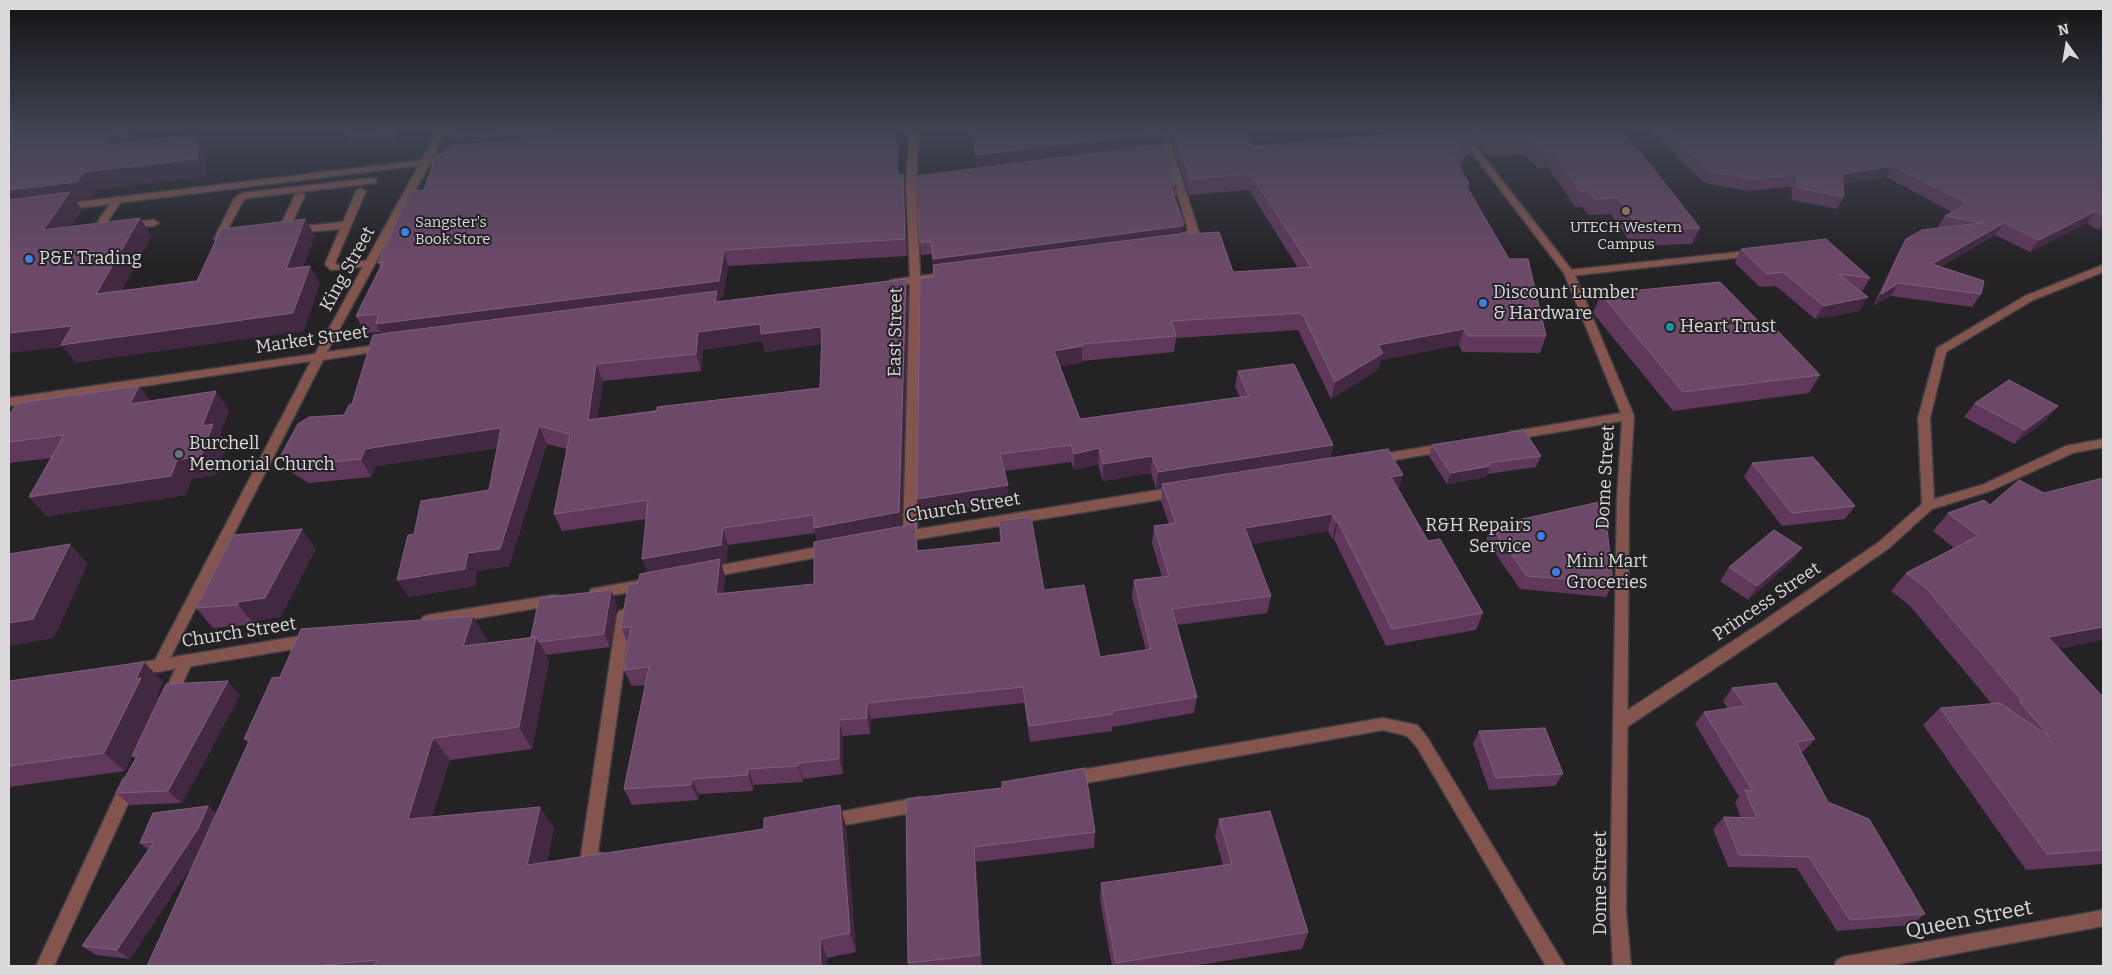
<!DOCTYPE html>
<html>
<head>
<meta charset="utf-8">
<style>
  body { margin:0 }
  #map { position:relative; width:2112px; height:975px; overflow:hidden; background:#252226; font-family:Bitter,serif }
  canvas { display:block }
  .frame { position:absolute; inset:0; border:10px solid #dbd9dc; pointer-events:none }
  .north { position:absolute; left:2042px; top:20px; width:50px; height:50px; -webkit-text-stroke:4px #252226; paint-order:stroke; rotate:347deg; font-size:14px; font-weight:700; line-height:20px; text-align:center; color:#dbd9dc }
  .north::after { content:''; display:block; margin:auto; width:18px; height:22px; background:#dbd9dc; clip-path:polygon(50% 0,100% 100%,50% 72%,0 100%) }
</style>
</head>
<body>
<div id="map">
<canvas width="2112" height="975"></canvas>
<div class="frame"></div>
<div class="north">N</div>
</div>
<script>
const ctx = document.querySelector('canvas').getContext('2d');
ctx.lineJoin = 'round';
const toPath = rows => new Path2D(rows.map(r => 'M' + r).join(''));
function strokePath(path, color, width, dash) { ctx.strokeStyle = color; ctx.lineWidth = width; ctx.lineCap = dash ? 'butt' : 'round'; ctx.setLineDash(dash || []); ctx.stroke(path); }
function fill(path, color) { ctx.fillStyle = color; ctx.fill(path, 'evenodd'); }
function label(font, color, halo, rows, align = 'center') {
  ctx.font = font + ' Bitter,serif'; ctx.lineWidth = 4; ctx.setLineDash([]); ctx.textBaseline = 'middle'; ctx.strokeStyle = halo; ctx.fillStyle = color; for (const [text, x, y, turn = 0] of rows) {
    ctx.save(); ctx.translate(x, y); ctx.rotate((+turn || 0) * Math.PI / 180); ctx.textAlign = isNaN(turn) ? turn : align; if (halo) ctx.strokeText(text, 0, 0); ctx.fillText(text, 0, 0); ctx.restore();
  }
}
const service = toPath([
  [373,178,376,179,376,183,248,198,243,201,225,234,224,236,228,239,226,241,219,242,214,239,234,199,242,193,373,178],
  [361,188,366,191,335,263,337,265,371,260,376,263,371,266,331,270,325,264,340,229,295,233,290,230,295,227,343,222,356,191,361,188],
  [300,192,305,195,288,231,286,233,280,233,278,231,295,195,300,192],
  [117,197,122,200,108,221,109,223,154,220,159,223,154,226,102,228,98,221,114,198,117,197],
  [186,655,191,657,193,661,176,698,174,702,169,704,164,702,162,698,179,661,181,657,186,655],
  [129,777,135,779,137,784,54,966,36,966,123,779,129,777]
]);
const minor = toPath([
  [910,129,918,129,916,183,920,276,935,274,940,277,939,279,920,282,917,535,915,538,910,540,905,538,903,535,910,284,891,286,886,283,891,280,910,277,906,183,910,129],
  [1158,129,1166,129,1199,233,1195,239,1180,247,1175,244,1189,233,1158,129],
  [426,158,431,161,327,352,385,344,391,347,385,350,323,360,164,670,159,672,154,670,152,666,154,662,311,361,9,406,9,398,315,354,421,161,426,158],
  [1748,251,1753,254,1752,256,1569,276,1564,273,1569,270,1748,251],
  [2103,265,2103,272,2033,300,1946,352,1930,418,1934,499,1982,485,2066,446,2103,439,2103,447,2073,453,1990,491,1932,509,1889,548,1769,632,1627,727,1622,728,1617,727,1615,722,1617,717,1759,624,1879,542,1922,504,1918,418,1937,348,2025,296,2103,265],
  [624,609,629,611,631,615,598,852,610,855,612,860,610,865,594,868,588,865,581,855,617,615,619,611,624,609],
  [1383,718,1417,725,1427,737,1565,966,1546,966,1417,747,1407,736,1383,730,1069,786,1063,784,1061,779,1063,774,1069,772,1383,718],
  [921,797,927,799,929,804,927,809,921,811,828,828,822,826,820,821,822,816,828,814,921,797],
  [2103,910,2103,926,1889,966,1834,966,1837,960,1843,957,2103,910]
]);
const tertiary = toPath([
  [439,129,447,129,432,159,451,156,456,159,454,161,62,210,57,207,62,204,422,160,439,129],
  [1454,129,1462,129,1574,273,1634,416,1629,498,1626,911,1631,966,1613,966,1610,911,1617,498,1622,421,1510,440,1504,436,1510,432,1621,413,1564,273,1454,129],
  [1448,443,1454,447,1452,450,1377,463,1371,459,1377,455,1448,443],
  [1177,487,1181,489,1183,492,1181,495,1177,497,900,542,895,540,893,537,895,534,900,532,1177,487],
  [829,545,834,546,836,550,834,554,829,555,706,578,701,577,699,573,701,569,706,568,829,545],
  [642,580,647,581,649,585,647,589,642,590,596,598,591,597,589,593,591,589,596,588,642,580],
  [554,595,559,596,561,600,559,604,554,605,428,627,423,625,421,621,423,617,428,615,554,595],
  [312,634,317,636,319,640,317,644,312,646,132,676,127,674,125,670,127,666,132,664,312,634]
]);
const wall = toPath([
  [849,129,898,144,899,174,904,190,907,256,728,266,723,298,719,298,720,302,908,296,901,526,915,524,918,551,1000,542,999,521,1044,590,1100,657,1146,650,1132,597,1134,580,1162,577,1152,543,1154,526,1169,524,1161,501,1162,488,1156,489,1151,473,1103,481,1098,464,1074,470,1071,462,1004,471,1009,502,919,516,934,276,932,254,921,255,920,242,977,168,971,129,1162,129,1163,132,1162,144,1177,184,1176,196,1174,197,1183,232,1190,234,1233,272,1298,268,1249,190,1189,195,1168,129,1243,129,1253,146,1385,135,1381,129,1622,129,1700,228,1692,244,1633,246,1611,214,1588,215,1582,207,1575,207,1548,167,1537,168,1524,154,1485,155,1475,143,1472,155,1465,155,1461,170,1469,184,1468,188,1546,336,1540,353,1462,352,1459,345,1381,360,1378,370,1331,399,1298,330,1176,338,1174,352,1082,361,1082,363,1060,366,1080,419,1240,397,1235,387,1238,371,1333,445,1330,458,1399,490,1428,541,1483,613,1476,630,1386,646,1334,539,1332,539,1328,531,1251,544,1271,596,1267,613,1177,625,1197,697,1194,713,1112,727,1112,731,1030,742,1024,703,871,719,870,734,843,736,843,774,803,779,803,782,754,785,753,791,699,794,698,800,632,805,624,789,645,685,632,686,624,670,628,644,621,628,638,583,647,572,646,519,562,531,554,514,567,449,547,444,509,566,477,571,475,586,409,597,397,580,414,534,489,490,497,448,376,466,371,477,308,483,293,473,281,455,344,415,352,404,382,334,380,332,365,333,356,316,380,267,378,263,424,190,443,154],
  [762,341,765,352,822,344,820,388,597,418,603,381,701,371,703,350],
  [815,533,817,541,814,584,723,593,725,576,721,563,726,562,728,545],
  [1647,129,2103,129,2103,229,2098,230,2087,223,2030,252,1995,235,1940,267,1981,294,1972,307,1891,296,1873,306,1899,251,1906,239,1937,228,1945,216,1952,212,1886,177,1843,184,1844,197,1837,209,1792,200,1791,187,1746,191,1705,183],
  [1741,249,1870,278,1862,292,1861,292,1860,311,1815,319,1776,286,1760,287,1735,263],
  [1601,294,1766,329,1820,375,1809,393,1673,411,1593,313],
  [139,386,150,401,229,410,220,434,227,443,216,475,192,479,186,495,47,516,29,497,51,458,9,463,9,415],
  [1975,403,2058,406,2046,420,2014,444,1964,417],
  [1432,445,1541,456,1536,467,1487,474,1486,477,1447,484,1429,456],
  [1752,463,1855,506,1845,519,1782,526,1744,477],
  [1990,505,2059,649,2103,697,2103,864,2026,870,1923,725,1940,708,1992,704,1910,606,1891,591,1906,573,1954,548,1933,531,1948,513],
  [1491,526,1613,583,1606,597,1520,589,1486,540],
  [1802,548,1792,561,1748,600,1720,581,1729,567],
  [316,549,280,617,254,621,254,624,213,628,196,608],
  [617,604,610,647,546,655,549,660,532,749,450,760,432,816,554,828,547,862,764,829,840,805,846,826,856,952,827,958,827,966,147,966,196,859,130,959,96,955,82,946,148,850,140,843,208,806,217,814,248,743,244,739,280,677,487,639,485,643,531,637],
  [144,662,163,682,157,695,160,697,240,695,182,803,130,805,116,793,135,759,132,756,125,771,9,787,9,681],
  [1732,688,1815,739,1804,751,1801,752,1828,802,1925,914,1911,925,1837,931,1797,868,1728,867,1713,829,1724,817,1741,818,1735,802,1739,797,1695,724,1704,712,1728,709,1723,701],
  [1479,731,1563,774,1555,786,1489,790,1473,744],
  [906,799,1095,832,1094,848,976,862,982,966,909,966,908,963],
  [1219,819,1308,932,1302,949,1192,966,1112,966,1100,900,1101,883,1223,865,1215,836]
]);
const shadedWall = toPath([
  [118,129,128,129,134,138,118,162,107,145],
  [389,129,398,129,393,144,354,149,349,138],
  [545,129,682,129,455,154,449,139],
  [896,129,898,144,899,191,897,175],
  [1163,132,1162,147,977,170,976,155],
  [195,135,205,152,208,176,96,190,89,199,76,201,82,210,56,248,9,210,9,190],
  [1893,166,1886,177,1835,186,1842,174],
  [903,174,904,190,907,256,905,239],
  [2096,211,2087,223,2030,252,2039,240],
  [140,218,152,236,110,312,96,294],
  [305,219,315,236,296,287,286,269],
  [2004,223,1995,235,1924,276,1932,264],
  [2103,223,2103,229,2098,230],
  [1184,224,1183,236,934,271,933,259],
  [724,250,728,266,723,298,719,298,722,308,385,341,376,324],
  [310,266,320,284,304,331,76,363,63,347,9,353,9,333],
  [906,279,908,296,901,530,818,545,814,528],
  [1899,283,1891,296,1873,306,1881,294],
  [1868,297,1860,311,1815,319,1824,306],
  [760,324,821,327,821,331,823,344,765,352,762,341,703,350,701,371,696,354,698,332],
  [1464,329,1459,345,1381,360,1378,370,1331,399,1335,382,1378,345],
  [1082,346,1082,363,1054,367,1054,351],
  [596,364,603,381,595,437,588,420],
  [139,386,154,406,130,404],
  [216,391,229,410,220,434,227,443,216,475,192,479,186,495,47,516,29,497,177,460,202,426],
  [2058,406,2046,420,2014,444,2025,430],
  [539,426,547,444,509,566,477,571,475,586,409,597,397,580,468,553],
  [501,428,509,446,376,466,371,477,361,459,365,449],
  [1333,445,1329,461,1162,484,1162,488,1156,489,1158,472],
  [1099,448,1098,464,1074,470,1074,454],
  [1152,456,1151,473,1103,481,1103,464],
  [1490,466,1486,477,1447,484,1451,473],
  [1403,475,1398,493,1391,477],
  [1008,485,1009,502,919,516,917,499],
  [1332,514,1328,531,1242,545,1245,528],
  [1336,522,1338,522,1334,539,1332,539],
  [723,528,728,545,726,562,721,563,725,576,722,611,716,594,649,576,642,559],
  [302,529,316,549,280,617,254,621,254,624,238,605,238,602],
  [70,544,88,564,54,638,9,646,9,623],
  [1802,548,1792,561,1748,600,1757,586],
  [611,590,617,604,610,647,604,634],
  [473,616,487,639,478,669,463,646],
  [2103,627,2103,640,2030,655,2048,637],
  [536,637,549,660,532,749,519,727],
  [144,662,163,682,157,695,160,697,125,771,104,753],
  [228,681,240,695,182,803,168,791],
  [867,703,871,719,870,734,867,718],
  [839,720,843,736,843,774,839,759],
  [433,738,450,760,425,840,408,819],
  [798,763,803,779,803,782,798,766],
  [748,769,754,785,753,791,748,775],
  [692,779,699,794,698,800,691,785],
  [840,805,846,826,856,952,850,933],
  [208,806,219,816,209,839,130,959,117,950],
  [540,807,554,828,541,885,527,865],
  [974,847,976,862,982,966,980,955],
  [820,939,827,958,827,966,821,966]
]);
const building = toPath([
  [9,129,118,129,107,145,195,135,198,159,84,172,77,182,9,190,9,129],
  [348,129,389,129,388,133,349,138,348,129],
  [452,129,545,129,449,139,452,129],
  [615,129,896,129,897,175,903,174,905,239,724,250,719,281,376,324,379,314,356,316,383,262,378,263,410,191,424,190,436,154,443,154,445,147,615,129],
  [972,129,1162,129,1163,132,976,155,972,129],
  [1174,129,1243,129,1253,146,1399,134,1395,129,1468,129,1476,140,1453,140,1466,156,1454,157,1469,184,1465,184,1509,259,1528,259,1546,336,1468,336,1464,329,1378,345,1383,353,1335,382,1302,313,1171,321,1176,336,1082,344,1082,346,1054,351,1080,419,1249,396,1238,371,1294,364,1333,445,1158,472,1152,456,1103,464,1099,448,1074,454,1071,445,1000,454,1008,485,917,499,920,278,934,276,933,265,1179,234,1189,231,1190,234,1219,232,1233,272,1311,267,1251,174,1190,179,1174,129],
  [1481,129,1622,129,1700,228,1640,230,1618,198,1594,199,1588,191,1580,191,1554,152,1542,153,1529,138,1489,139,1481,129],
  [1665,129,2103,129,2103,215,2096,211,2039,240,2004,223,1932,264,1984,281,1981,294,1899,283,1881,294,1906,239,1922,230,1982,223,1945,216,1967,203,1893,166,1842,174,1844,197,1798,188,1797,175,1751,179,1711,171,1665,129],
  [1165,144,1177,184,1170,185,1184,224,1182,226,933,259,931,242,920,242,917,176,1165,144],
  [70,192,43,230,140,218,96,294,197,281,221,229,305,219,286,269,310,266,293,313,61,345,72,326,9,333,9,200,70,192],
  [1826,239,1870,278,1839,274,1868,297,1824,306,1783,272,1767,274,1741,249,1826,239],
  [906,279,899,512,814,528,814,515,723,528,721,545,642,559,648,500,554,514,570,434,539,426,500,549,468,553,465,569,397,580,408,535,414,534,421,501,489,490,501,428,365,449,361,459,297,466,281,455,298,424,309,417,344,415,349,405,352,404,373,335,717,291,715,302,906,279],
  [760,324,761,334,821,327,821,331,822,331,820,388,657,407,657,411,588,420,596,364,696,354,698,332,760,324],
  [1720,282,1766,329,1775,328,1820,375,1683,392,1601,294,1720,282],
  [2009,380,2058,406,2025,430,1975,403,2009,380],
  [139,386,130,404,216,391,202,426,213,424,201,456,177,460,171,476,29,497,64,435,9,442,9,415,17,403,139,386],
  [1524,430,1541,456,1488,463,1490,466,1451,473,1432,445,1524,430],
  [1388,449,1403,475,1391,477,1428,541,1440,539,1483,613,1392,629,1338,522,1336,522,1332,514,1245,528,1271,596,1172,609,1197,697,1112,711,1113,714,1029,726,1023,687,867,703,867,718,839,720,839,759,798,763,798,766,748,769,748,775,692,779,691,785,624,789,649,667,624,670,631,627,621,628,628,585,638,583,640,574,720,559,716,594,814,584,814,542,915,524,917,551,1002,542,999,521,1031,517,1044,590,1084,585,1100,657,1151,649,1134,580,1169,576,1154,526,1176,523,1162,484,1388,449],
  [1813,457,1855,506,1792,513,1752,463,1813,457],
  [2103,478,2103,545,2100,546,2103,548,2103,627,2048,637,2103,697,2103,850,2047,854,1940,708,2000,703,2050,737,2020,702,2022,701,1926,588,1906,573,1978,536,1948,513,1984,500,1990,505,2019,480,2044,493,2103,478],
  [1604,501,1613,583,1527,576,1491,526,1604,501],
  [302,529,265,598,238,602,238,605,196,608,233,535,302,529],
  [1774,530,1802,548,1757,586,1729,567,1774,530],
  [70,544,33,619,9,623,9,554,70,544],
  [611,590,604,634,539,642,536,637,531,637,539,598,611,590],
  [473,616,463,646,536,637,519,727,433,738,408,819,540,807,527,865,764,829,764,818,840,805,850,933,820,939,821,966,375,966,377,960,316,966,147,966,250,739,244,739,272,678,280,677,301,629,473,616],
  [144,662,136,679,141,678,104,753,9,766,9,681,144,662],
  [228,681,168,791,116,793,138,755,132,756,166,684,228,681],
  [1776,683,1815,739,1796,742,1828,802,1869,819,1925,914,1850,920,1809,857,1739,855,1724,817,1757,818,1745,790,1753,791,1704,712,1745,706,1732,688,1776,683],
  [1545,728,1563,774,1496,778,1479,731,1545,728],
  [1085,768,1095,832,974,847,980,955,908,963,906,799,1002,788,1002,782,1085,768],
  [208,806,198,829,117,950,82,946,154,842,140,843,153,813,208,806],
  [1270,811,1308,932,1116,963,1101,883,1232,864,1219,819,1270,811]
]);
const markers = [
  [1626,211,5,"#8d6e63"],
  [405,232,5,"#3f7fe0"],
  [29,259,5,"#3f7fe0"],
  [1483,303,5,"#3f7fe0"],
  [1670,327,5,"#0f9aa8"],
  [179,454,5,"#6b7280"],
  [1541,536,5,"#3f7fe0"],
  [1556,572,5,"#3f7fe0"]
];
const farPoinames = [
  ["Sangster's",415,223],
  ["Book Store",415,240],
  ["UTECH Western",1626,228,"center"],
  ["Campus",1626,245,"center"]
];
const poiNames = [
  ["P&E Trading",39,259],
  ["Discount Lumber",1493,293],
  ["& Hardware",1493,314],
  ["Heart Trust",1680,327],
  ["Burchell",189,444],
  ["Memorial Church",189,465],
  ["R&H Repairs",1531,526,"right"],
  ["Service",1531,547,"right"],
  ["Mini Mart",1566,562],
  ["Groceries",1566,583]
];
const streetNames = [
  ["King Street",348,269,-61],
  ["East Street",896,332,-89],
  ["Market Street",312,340,-8],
  ["Dome Street",1606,477,-87],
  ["Church Street",963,508,-9],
  ["Princess Street",1767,602,-34],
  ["Church Street",239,633,-9],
  ["Dome Street",1601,883,-90]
];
const nearStreetnames = [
  ["Queen Street",1969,920,-11]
];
strokePath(service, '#423f43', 3);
strokePath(minor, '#423f43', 3);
strokePath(tertiary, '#423f43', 3);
fill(service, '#84554f');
fill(minor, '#84554f');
fill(tertiary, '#84554f');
fill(wall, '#5f385c');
fill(shadedWall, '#422840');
fill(building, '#6d4969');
strokePath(building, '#7e607b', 1);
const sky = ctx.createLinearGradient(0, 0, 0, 265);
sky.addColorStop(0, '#141315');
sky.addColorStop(0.49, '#404452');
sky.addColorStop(1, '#40445200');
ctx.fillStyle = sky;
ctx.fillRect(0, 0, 2112, 265);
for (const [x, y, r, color] of markers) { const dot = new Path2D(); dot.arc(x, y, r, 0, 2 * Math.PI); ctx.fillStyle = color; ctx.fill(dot); strokePath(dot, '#252226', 2); }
label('15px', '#dbd9dc', '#252226', farPoinames, 'left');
label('18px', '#dbd9dc', '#252226', poiNames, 'left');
label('18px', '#dbd9dc', '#252226', streetNames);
label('21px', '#dbd9dc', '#252226', nearStreetnames);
</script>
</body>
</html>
